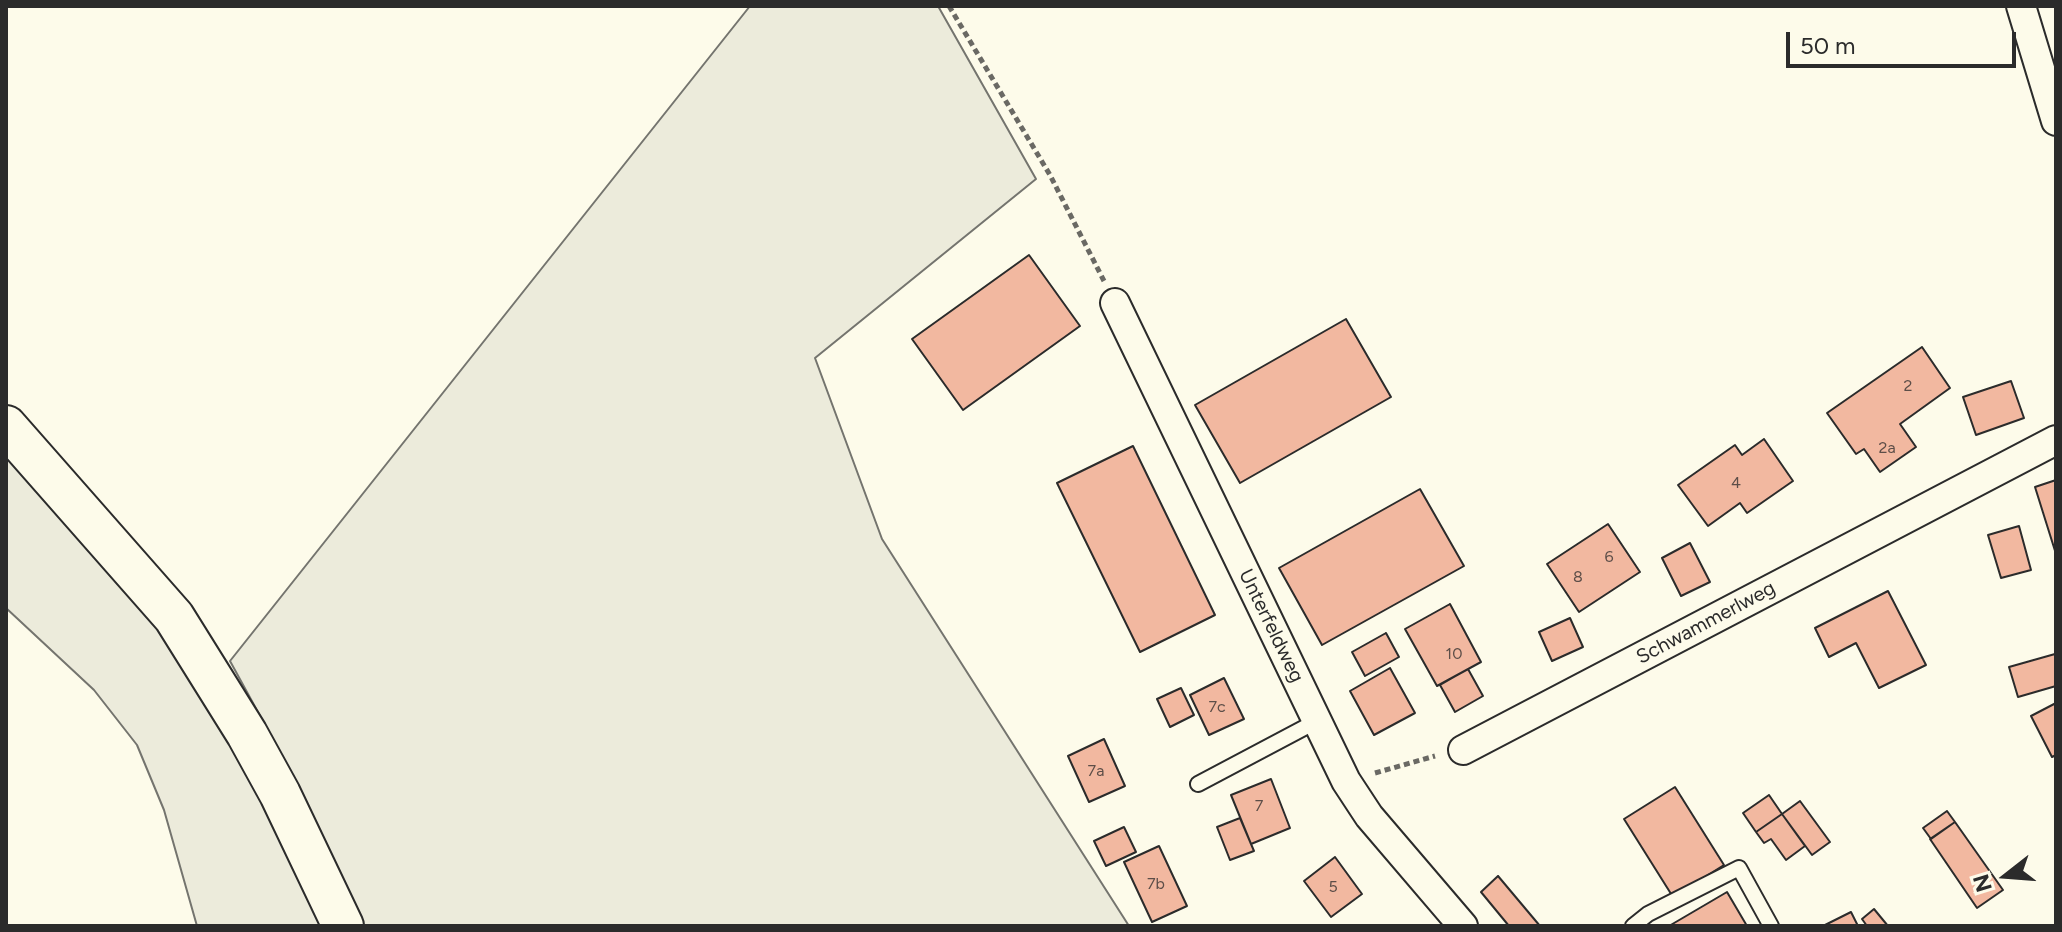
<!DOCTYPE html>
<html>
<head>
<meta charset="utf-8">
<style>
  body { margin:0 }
  #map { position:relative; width:2062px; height:932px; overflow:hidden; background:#fdfbea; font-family:Figtree,sans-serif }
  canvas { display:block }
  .frame { position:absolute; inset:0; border:8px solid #2b2b2b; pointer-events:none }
  .north { position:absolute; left:1966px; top:836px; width:80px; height:80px; -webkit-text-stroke:6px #fdfbea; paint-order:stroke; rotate:253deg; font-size:22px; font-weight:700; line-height:32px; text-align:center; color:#2b2b2b }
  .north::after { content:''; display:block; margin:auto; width:28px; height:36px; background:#2b2b2b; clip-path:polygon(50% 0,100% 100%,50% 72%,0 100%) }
  .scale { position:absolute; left:1786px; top:32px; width:230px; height:36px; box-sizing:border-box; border:4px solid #2b2b2b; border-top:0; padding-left:10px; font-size:24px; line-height:28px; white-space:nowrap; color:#2b2b2b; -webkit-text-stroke:6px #fdfbea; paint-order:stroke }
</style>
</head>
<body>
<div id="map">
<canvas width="2062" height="932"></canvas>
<div class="frame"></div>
<div class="north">N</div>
<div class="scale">50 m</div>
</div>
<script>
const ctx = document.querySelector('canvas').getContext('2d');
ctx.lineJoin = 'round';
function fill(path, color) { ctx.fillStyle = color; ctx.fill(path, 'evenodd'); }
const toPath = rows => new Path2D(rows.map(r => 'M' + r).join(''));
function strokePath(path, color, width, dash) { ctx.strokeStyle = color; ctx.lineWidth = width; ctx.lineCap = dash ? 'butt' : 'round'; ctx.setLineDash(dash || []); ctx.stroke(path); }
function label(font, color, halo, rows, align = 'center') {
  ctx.font = font + ' Figtree,sans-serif'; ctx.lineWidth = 6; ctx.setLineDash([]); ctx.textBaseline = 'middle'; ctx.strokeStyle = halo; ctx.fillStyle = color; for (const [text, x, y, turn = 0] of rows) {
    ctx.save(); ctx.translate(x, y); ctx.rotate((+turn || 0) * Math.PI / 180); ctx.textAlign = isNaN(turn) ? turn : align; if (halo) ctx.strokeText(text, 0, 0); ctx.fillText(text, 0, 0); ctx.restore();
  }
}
const green = toPath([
  [750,6,938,6,1036,179,815,358,882,539,1129,926,363,926,300,789,230,661,750,6],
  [6,454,150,616,232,731,326,926,197,926,164,810,137,745,94,690,6,608,6,454]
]);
const building = toPath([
  [1029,255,1080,326,963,410,912,339,1029,255],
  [1346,319,1391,397,1240,483,1195,405,1346,319],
  [1922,347,1950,388,1900,424,1916,447,1880,472,1864,449,1856,454,1827,413,1922,347],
  [2011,381,2024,418,1976,435,1963,397,2011,381],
  [1764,439,1793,481,1747,513,1740,503,1708,526,1678,485,1735,445,1742,455,1764,439],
  [1133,446,1215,615,1140,652,1057,483,1133,446],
  [2056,480,2056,554,2035,487,2056,480],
  [1420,489,1464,566,1322,645,1279,568,1420,489],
  [1608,524,1640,572,1579,612,1547,564,1608,524],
  [2019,526,2031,570,2001,578,1988,535,2019,526],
  [1690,543,1710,582,1681,596,1662,558,1690,543],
  [1888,591,1926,665,1879,688,1856,643,1829,657,1815,628,1888,591],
  [1450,604,1481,662,1437,686,1405,629,1450,604],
  [1570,618,1583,647,1552,661,1539,632,1570,618],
  [1386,633,1399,657,1365,676,1352,652,1386,633],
  [2055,654,2056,686,2018,697,2009,667,2055,654],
  [1390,668,1415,713,1374,735,1350,691,1390,668],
  [1468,669,1483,696,1455,712,1440,685,1468,669],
  [1224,678,1244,719,1209,735,1190,695,1224,678],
  [1181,688,1194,715,1170,727,1157,699,1181,688],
  [2056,703,2056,755,2052,757,2031,716,2056,703],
  [1104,739,1125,786,1089,802,1068,756,1104,739],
  [1271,779,1290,828,1251,844,1231,795,1271,779],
  [1675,787,1724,865,1673,897,1624,819,1675,787],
  [1769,795,1782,814,1756,832,1743,813,1769,795],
  [1800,801,1830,842,1812,855,1782,814,1800,801],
  [1947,811,1955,822,1931,839,1923,828,1947,811],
  [1782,814,1805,846,1786,860,1771,839,1764,843,1756,832,1782,814],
  [1240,818,1254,851,1230,860,1217,827,1240,818],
  [1955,822,2003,890,1977,908,1930,839,1955,822],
  [1124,827,1136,852,1106,866,1094,841,1124,827],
  [1159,846,1187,906,1152,922,1124,862,1159,846],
  [1335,857,1362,894,1331,917,1304,881,1335,857],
  [1498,876,1540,926,1509,926,1481,892,1498,876],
  [1727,892,1747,926,1669,926,1727,892],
  [1874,909,1888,926,1867,926,1862,919,1874,909],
  [1851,912,1858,926,1823,926,1851,912]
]);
const path = toPath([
  [949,6,1050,175,1104,281],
  [1375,773,1435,756]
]);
const service = toPath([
  [1198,784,1317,721],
  [1633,926,1648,914,1739,868,1771,926]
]);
const minor = toPath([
  [2021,6,2056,121],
  [1115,303,1346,781,1369,816,1463,926],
  [1463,750,2056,440]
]);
const secondary = toPath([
  [6,426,174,617,247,734,280,794,343,926]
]);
const numberNames = [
  ["2",1908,386],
  ["2a",1887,448],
  ["4",1736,483],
  ["6",1609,557],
  ["8",1578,577],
  ["10",1454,654],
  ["7c",1217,707],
  ["7a",1096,771],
  ["7",1259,806],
  ["7b",1156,884],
  ["5",1333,887]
];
const streetNames = [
  ["Schwammerlweg",1706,623,-28],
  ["Unterfeldweg",1271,626,64]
];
fill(green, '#ecebdb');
strokePath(green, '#74746e', 2);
fill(building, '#f2b8a0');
strokePath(building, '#2b2b2b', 2);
strokePath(service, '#2b2b2b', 18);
strokePath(minor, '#2b2b2b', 32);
strokePath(secondary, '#2b2b2b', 44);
strokePath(path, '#6a6964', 5, [6, 4]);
strokePath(service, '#fdfbea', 14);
strokePath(minor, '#fdfbea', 28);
strokePath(secondary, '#fdfbea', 40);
label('16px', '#5d4e48', null, numberNames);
label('20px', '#2b2b2b', '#fdfbea', streetNames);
</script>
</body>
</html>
